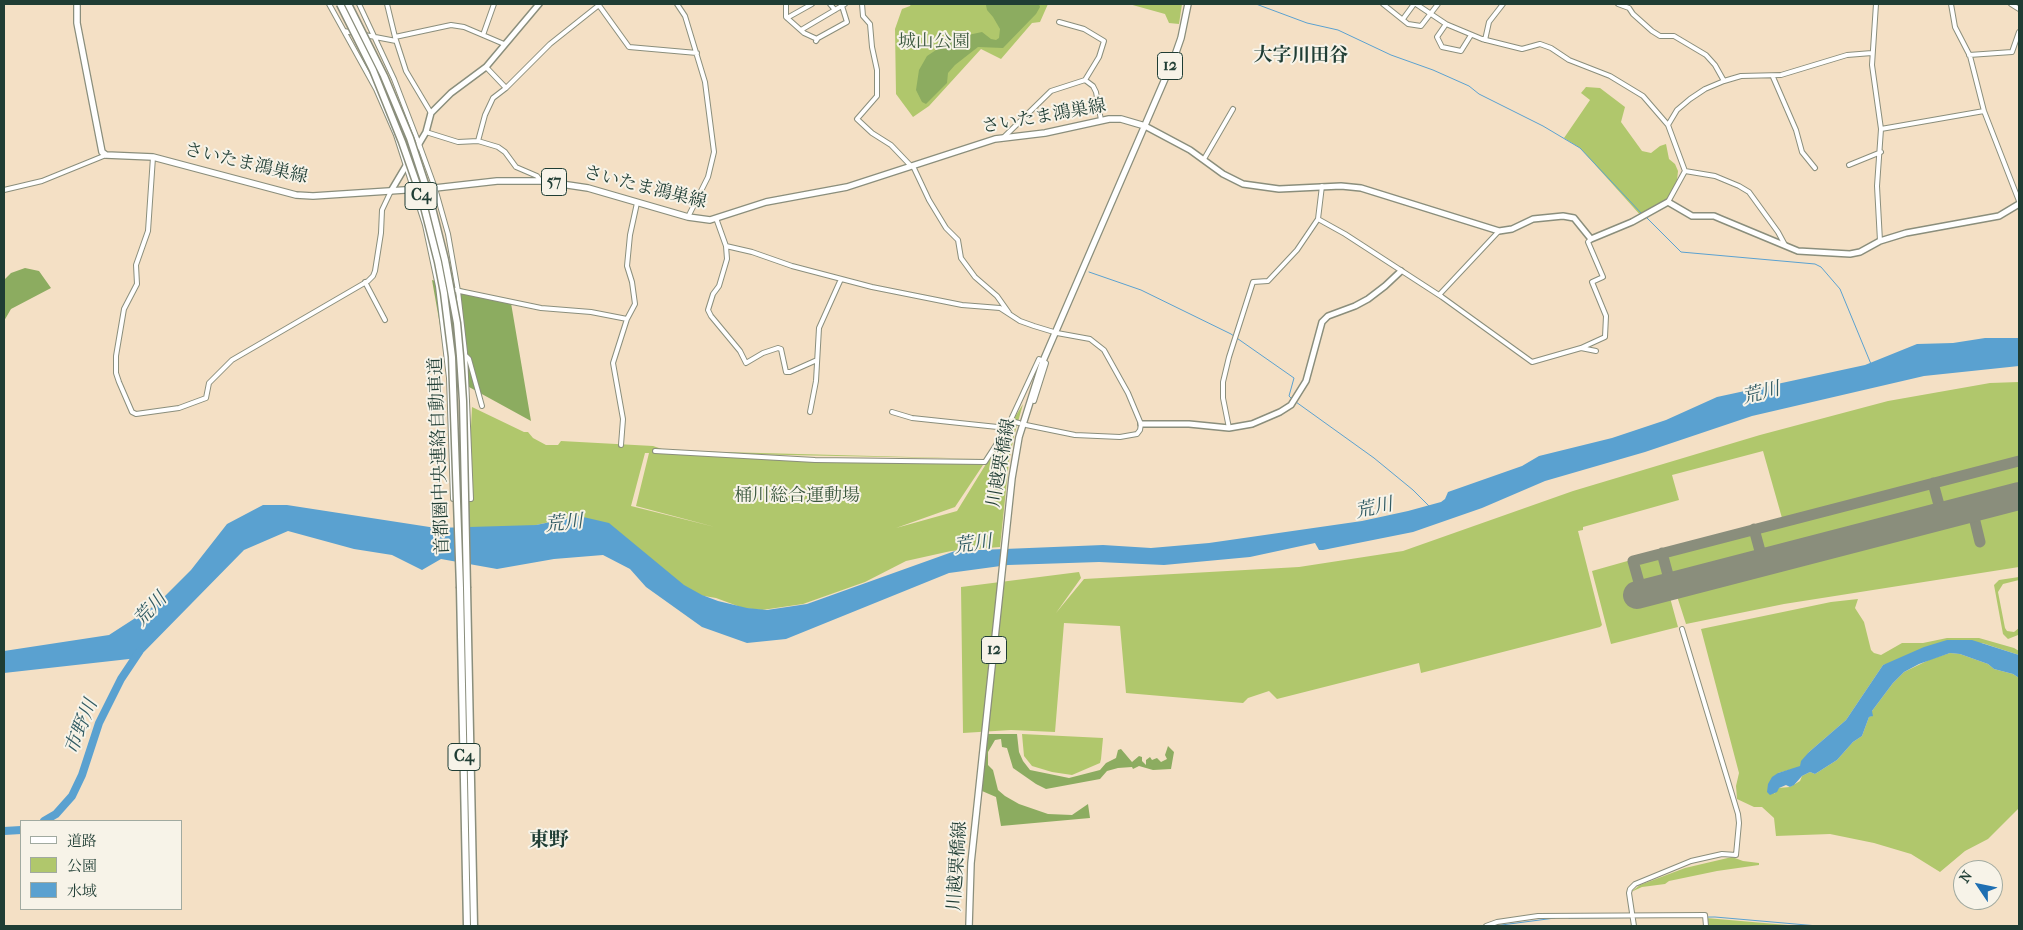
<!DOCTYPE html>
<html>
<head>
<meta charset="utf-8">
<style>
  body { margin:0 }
  #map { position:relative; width:2023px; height:930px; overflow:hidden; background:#f4e0c5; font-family:"IM FELL French Canon","Noto Serif JP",serif }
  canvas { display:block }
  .frame { position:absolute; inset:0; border:5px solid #1f3d34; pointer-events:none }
  .legend { position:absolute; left:20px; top:820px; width:162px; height:90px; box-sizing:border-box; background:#f7f3e8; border:1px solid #a1aaa0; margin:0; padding:6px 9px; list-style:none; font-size:15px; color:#1f3d34 }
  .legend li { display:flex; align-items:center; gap:10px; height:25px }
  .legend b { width:25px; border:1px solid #a1aaa0 }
  .north { position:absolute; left:1953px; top:860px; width:50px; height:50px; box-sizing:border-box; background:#f7f3e8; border:1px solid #a1aaa0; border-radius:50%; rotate:304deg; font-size:14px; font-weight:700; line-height:20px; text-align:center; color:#1f3d34 }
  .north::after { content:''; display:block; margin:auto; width:18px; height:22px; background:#1f6fb2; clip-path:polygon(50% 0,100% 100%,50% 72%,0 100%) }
</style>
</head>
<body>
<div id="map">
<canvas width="2023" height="930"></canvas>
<div class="frame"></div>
<ul class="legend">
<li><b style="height:6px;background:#fff"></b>道路</li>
<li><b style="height:14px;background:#b0c76c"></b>公園</li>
<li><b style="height:14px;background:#5aa1d0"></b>水域</li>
</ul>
<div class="north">N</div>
</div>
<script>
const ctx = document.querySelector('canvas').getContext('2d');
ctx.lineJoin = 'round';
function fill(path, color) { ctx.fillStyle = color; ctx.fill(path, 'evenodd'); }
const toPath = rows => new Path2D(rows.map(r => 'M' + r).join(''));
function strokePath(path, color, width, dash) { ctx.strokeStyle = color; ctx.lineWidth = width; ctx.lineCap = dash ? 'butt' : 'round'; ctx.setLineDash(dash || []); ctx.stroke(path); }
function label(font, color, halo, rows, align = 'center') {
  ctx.font = font + ' "IM FELL French Canon","Noto Serif JP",serif'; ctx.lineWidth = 4; ctx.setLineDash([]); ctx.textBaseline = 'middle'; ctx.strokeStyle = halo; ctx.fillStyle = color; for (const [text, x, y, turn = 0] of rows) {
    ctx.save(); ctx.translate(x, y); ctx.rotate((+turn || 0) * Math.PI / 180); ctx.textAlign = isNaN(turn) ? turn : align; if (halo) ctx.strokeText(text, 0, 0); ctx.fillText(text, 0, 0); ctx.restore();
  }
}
const green = toPath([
  [911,4,1048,4,1040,22,1032,23,1001,59,981,49,929,106,913,117,896,94,895,29,902,9,910,6],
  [1129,4,1182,4,1179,24,1169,23,1165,14],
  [1586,87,1600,88,1625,107,1621,122,1642,151,1651,153,1660,146,1666,144,1669,159,1675,164,1678,171,1676,191,1668,202,1642,217,1580,148,1564,138,1590,100,1581,93],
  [2019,382,2019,457,1782,518,1763,451,1672,475,1679,500,1583,527,1583,530,1578,531,1602,625,1600,627,1421,673,1419,663,1277,699,1269,691,1248,698,1243,703,1126,693,1120,626,1064,623,1055,732,1011,730,963,733,961,587,1079,572,1081,578,1056,613,1084,579,1299,567,1403,551,1573,491,1760,435,1888,401,1990,383],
  [1023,404,1014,436,1009,461,1000,547,951,551,906,561,865,582,803,604,762,610,743,608,716,598,698,595,680,585,605,524,575,516,532,526,466,528,472,407,524,432,528,432,533,438,546,445,558,445,561,441,653,446,665,450,685,451,987,459,689,453,815,460,985,462,955,507,896,528,957,511],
  [645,453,649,453,636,506,715,527,631,506],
  [2019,464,2019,489,1944,508,1937,485],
  [1930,487,1936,510,1765,555,1759,533],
  [2019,504,2019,567,1784,604,1686,624,1676,593],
  [1752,535,1756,556,1672,577,1667,556],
  [1658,557,1664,579,1643,585,1637,563],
  [1631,560,1637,586,1633,588,1638,604,1669,594,1678,627,1611,644,1592,571],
  [2019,577,2019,580,2003,584,1998,592,2005,628,2007,631,2014,632,2019,628,2018,635,2008,639,2003,634,1994,585,1999,580],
  [1858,599,1855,608,1864,622,1871,650,1874,653,1881,655,1902,643,1923,643,1947,638,1979,638,2014,648,2019,651,2019,655,1982,643,1883,665,1846,720,1809,752,1800,767,1778,773,1774,794,1778,788,1790,787,1800,781,1802,776,1810,772,1815,774,1837,760,1853,742,1862,736,1869,717,1872,716,1872,711,1893,683,1904,672,1931,659,1950,653,1960,654,1988,664,1994,669,2013,674,2019,678,2019,808,1988,839,1965,851,1940,872,1911,854,1874,843,1830,834,1776,836,1774,818,1762,807,1754,807,1737,799,1736,786,1739,773,1701,629,1831,602],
  [1022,734,1103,738,1101,759,1100,763,1072,775,1052,772,1032,766,1024,756],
  [1732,857,1743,861,1759,863,1759,865,1717,871,1669,881,1665,884,1642,887,1631,892,1640,885,1685,868],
  [1706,918,1799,926,1707,926]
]);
const forest = toPath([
  [988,4,1039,4,1040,7,1036,14,1003,48,978,47,955,65,948,73,947,83,926,104,922,102,916,90,919,70,927,56,936,50,940,44,954,38,982,32,991,39,996,40,999,38,1000,29,993,17,987,10,986,5],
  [25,268,39,271,51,288,11,309,4,321,4,280,11,273],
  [432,280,511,303,531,421,449,376],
  [988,734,1017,734,1019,752,1023,761,1030,770,1069,778,1100,770,1106,763,1116,758,1118,750,1121,749,1132,762,1139,756,1142,757,1142,761,1146,765,1146,760,1150,757,1152,760,1157,758,1161,762,1167,759,1165,755,1168,746,1174,752,1171,769,1153,770,1139,766,1133,769,1132,767,1118,768,1107,771,1100,779,1046,789,1036,784,1013,768,1007,748,1002,747,1001,739,995,740,988,752,988,765,993,770,998,790,1005,796,1019,804,1048,814,1072,815,1088,804,1090,818,1001,826,996,797,982,791]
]);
const water = toPath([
  [1985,338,2019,338,2019,366,1924,376,1752,416,1645,452,1545,481,1482,508,1413,532,1323,550,1319,550,1315,543,1250,557,1164,565,1099,562,1008,565,949,573,786,639,747,643,702,627,646,587,630,569,603,555,554,559,497,569,441,559,422,570,392,555,354,549,288,531,244,550,138,658,4,673,4,651,109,635,157,604,191,570,227,524,263,505,287,505,436,528,536,525,579,516,609,523,684,585,702,595,718,601,747,608,767,610,807,604,955,551,1103,545,1151,548,1209,543,1362,521,1408,511,1441,502,1445,499,1448,492,1522,466,1539,456,1612,438,1666,420,1717,397,1865,365,1917,344,1953,343],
  [1947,640,1972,640,2019,655,2019,678,2013,674,1994,669,1988,664,1960,654,1950,653,1919,664,1904,672,1893,683,1872,711,1873,716,1869,717,1862,736,1853,742,1837,760,1815,774,1810,772,1802,776,1794,785,1790,787,1786,785,1779,788,1777,792,1770,795,1767,792,1768,784,1772,777,1778,773,1800,766,1801,761,1809,752,1846,720,1883,665,1924,647]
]);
const stream = toPath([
  [1256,4,1307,23,1338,30,1391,55,1433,70,1469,86,1479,94,1543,126,1580,148,1642,214],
  [1645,216,1681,252,1815,264,1821,267,1840,289,1871,364],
  [1089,272,1141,290,1231,334,1294,378,1289,396,1293,400],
  [1296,402,1374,458,1413,490,1429,506],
  [1569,918,1715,917,1818,926],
  [1494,926,1555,918]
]);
const river = toPath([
  [44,821,56,814,72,796,82,775,99,723,121,679,139,652],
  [4,831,21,830]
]);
const taxiway = toPath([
  [1933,483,1942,516],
  [1972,509,1980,542],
  [1754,529,1763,562],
  [1662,553,1671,586],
  [1642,593,1633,561,2019,461]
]);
const runway = toPath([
  [1637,595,2019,496]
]);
const street = toPath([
  [329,4,376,89,396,135,425,225,438,286,442,320,449,378,453,499,457,499],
  [359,4,394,79,419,144,435,188,448,234,458,291,465,352,471,499,464,499],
  [387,4,395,37,406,71,431,113],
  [598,4,629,47,697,53],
  [677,4,685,16,705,82,714,152,708,177,688,217],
  [786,4,786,17,804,33,817,39],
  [830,4,835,10],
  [862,4,863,16,870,24,872,47,877,70,877,96,857,119,872,133,891,145,911,166],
  [1383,4,1408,24,1421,26,1438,4],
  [1416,4,1446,24,1482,39,1522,49,1540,44,1551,48,1569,60,1610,76,1643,96,1668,125,1685,171,1668,202],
  [1618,4,1629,8,1633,14,1652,31,1660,36,1674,36,1706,55,1715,65,1724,81],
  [1876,4,1872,65,1881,129,1877,186,1880,241],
  [1951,4,1955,27,1970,56,1984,111,2019,201],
  [2011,4,2019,9],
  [787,18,812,4],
  [1403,19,1414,4],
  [1059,22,1084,29,1104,41,1099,57,1085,80],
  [1446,24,1437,37,1442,47,1461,51,1471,35],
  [801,30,845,4],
  [344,31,396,41],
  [483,35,494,4],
  [395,37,451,25,464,27,504,44],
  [1485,40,1489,22,1503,4],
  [816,41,818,38,847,22,842,6],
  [1969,55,2012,52,2019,32],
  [486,67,506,88],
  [1773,77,1796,130,1802,152,1815,168],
  [1668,125,1677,110,1690,99,1705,89,1724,81,1741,76,1781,75,1847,55,1872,53],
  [1881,129,1984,111],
  [426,132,458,142,478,141,498,147,505,152,516,167,537,176,540,180],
  [1004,137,1051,91,1085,80,1093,86,1096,92,1101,120],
  [478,141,485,115,493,98,506,88,550,44,599,5],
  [153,157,148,231,136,265,137,284,124,309,116,356,116,373,119,382,132,412,136,414,179,408,206,398,209,383,232,360,368,281,373,276,375,271,381,233,382,210,391,191],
  [1204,159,1233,109],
  [1849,165,1881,152],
  [913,166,929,200,946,228,958,240,961,258,975,277,997,296,1009,313],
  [1685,171,1715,176,1739,186,1749,192,1778,232,1785,245],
  [4,190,42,181,106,155],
  [716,218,726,246,727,259,719,286,713,294,708,310,711,316,740,351,746,363,763,353,778,348,781,349,786,372,790,372,817,360],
  [1318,219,1345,234,1442,297,1532,362,1581,348,1605,337,1606,316,1592,282,1603,277,1588,242,1591,239],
  [726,246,752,252,792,266,872,287,962,305,1000,308,1020,321,1034,326,1057,333,1090,339,1104,350,1128,393,1141,424,1140,430,1137,434,1120,437,1075,435,1026,425],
  [365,282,385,320],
  [450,289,541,308,591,312,627,319],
  [1439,295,1499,231],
  [1581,348,1596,351],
  [466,356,469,359,482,406],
  [810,412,816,381,819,328,841,279],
  [892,412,912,418,1007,428],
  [1010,421,1019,423],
  [1229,428,1223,398,1223,382,1229,357,1253,282,1268,281,1297,250,1318,219,1322,186],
  [621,445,623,419,613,363,627,319,635,304,632,282,627,266,630,235,637,203],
  [655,451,815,460,985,462,1007,428,1039,359,1046,363,1034,401],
  [1486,926,1497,922,1538,916,1705,915,1706,926],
  [1634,926,1629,893,1630,889,1635,884,1691,861,1722,854,1736,855,1739,823,1738,814,1682,629]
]);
const secondary = toPath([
  [1145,126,1190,150,1223,174,1243,184,1279,189,1341,186,1361,188,1499,231,1512,229,1533,219,1563,216,1574,218,1591,239,1632,222,1668,202,1692,216,1714,216,1721,219,1798,251,1850,254,1860,252,1880,241,1906,233,1999,216,2019,204],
  [391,191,426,132,431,113,451,93,486,67,539,4],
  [1141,424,1189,424,1229,428,1252,424,1280,412,1291,405,1306,381,1322,322,1328,316,1355,306,1368,299,1385,286,1401,271]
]);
const primary = toPath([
  [77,4,77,23,102,152,106,155,153,157,296,195,313,196,435,188,497,181,541,181,588,188,688,217,710,220,766,202,847,187,995,139,1045,133,1109,119,1121,119,1145,126],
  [969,926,971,863,1012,478,1019,437,1043,361,1174,58,1181,38,1188,4]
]);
const highway = toPath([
  [460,588,467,926],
  [467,588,474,926]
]);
const highwayBridge = toPath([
  [340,4,373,70,402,142,422,199,438,262,444,293,452,357,460,588],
  [348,4,384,76,410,138,429,196,445,260,457,323,460,356,463,401,467,588]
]);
const shields = [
  [1170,66,25],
  [554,182,25],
  [421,196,32],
  [994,650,25],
  [464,757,32]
];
const shieldNames = [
  ["12",1170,66],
  ["57",554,182],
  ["C4",421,196],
  ["12",994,650],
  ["C4",464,757]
];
const parkNames = [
  ["城山公園",934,43],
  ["桶川総合運動場",797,497]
];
const streetNames = [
  ["さいたま鴻巣線",1044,117,-10],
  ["さいたま鴻巣線",246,164,13],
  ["さいたま鴻巣線",645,188,14],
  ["首都圏中央連絡自動車道",440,456,-92],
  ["川越栗橋線",1002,463,-80],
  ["川越栗橋線",958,866,-86]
];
const neighbourhoodNames = [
  ["大字川田谷",1301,56]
];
const waterNames = [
  ["荒川",1761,394,-14],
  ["荒川",1374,509,-12],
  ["荒川",564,524,-6],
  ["荒川",973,545,-8],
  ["荒川",151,610,-47],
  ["市野川",82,727,-68]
];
const quarterNames = [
  ["東野",549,841]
];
fill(green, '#b0c76c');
fill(forest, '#8cac60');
fill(water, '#5aa1d0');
strokePath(stream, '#5aa1d0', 1);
strokePath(river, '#5aa1d0', 8);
strokePath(taxiway, '#8a8e7c', 11);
strokePath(runway, '#8a8e7c', 28);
strokePath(street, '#8a8e7c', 6);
strokePath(secondary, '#8a8e7c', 8);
strokePath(primary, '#8a8e7c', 8);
strokePath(highway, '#8a8e7c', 9);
strokePath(street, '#fff', 4);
strokePath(secondary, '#fff', 5);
strokePath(primary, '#fff', 5.5);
strokePath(highway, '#fff', 6);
strokePath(highwayBridge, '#8a8e7c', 9, []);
strokePath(highwayBridge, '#fff', 6);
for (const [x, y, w] of shields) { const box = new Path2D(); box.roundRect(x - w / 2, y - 13.5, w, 27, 4); ctx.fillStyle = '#f7f3e8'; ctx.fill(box); strokePath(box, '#1f3d34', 1); }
label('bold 16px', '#1f3d34', null, shieldNames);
label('18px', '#3c593f', '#f7f3e8', parkNames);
label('18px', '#1f3d34', '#f7f3e8', streetNames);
label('bold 19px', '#1f3d34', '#f7f3e8', neighbourhoodNames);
label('italic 19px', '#315b63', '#f7f3e8', waterNames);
label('bold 20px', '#1f3d34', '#f7f3e8', quarterNames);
</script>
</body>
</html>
